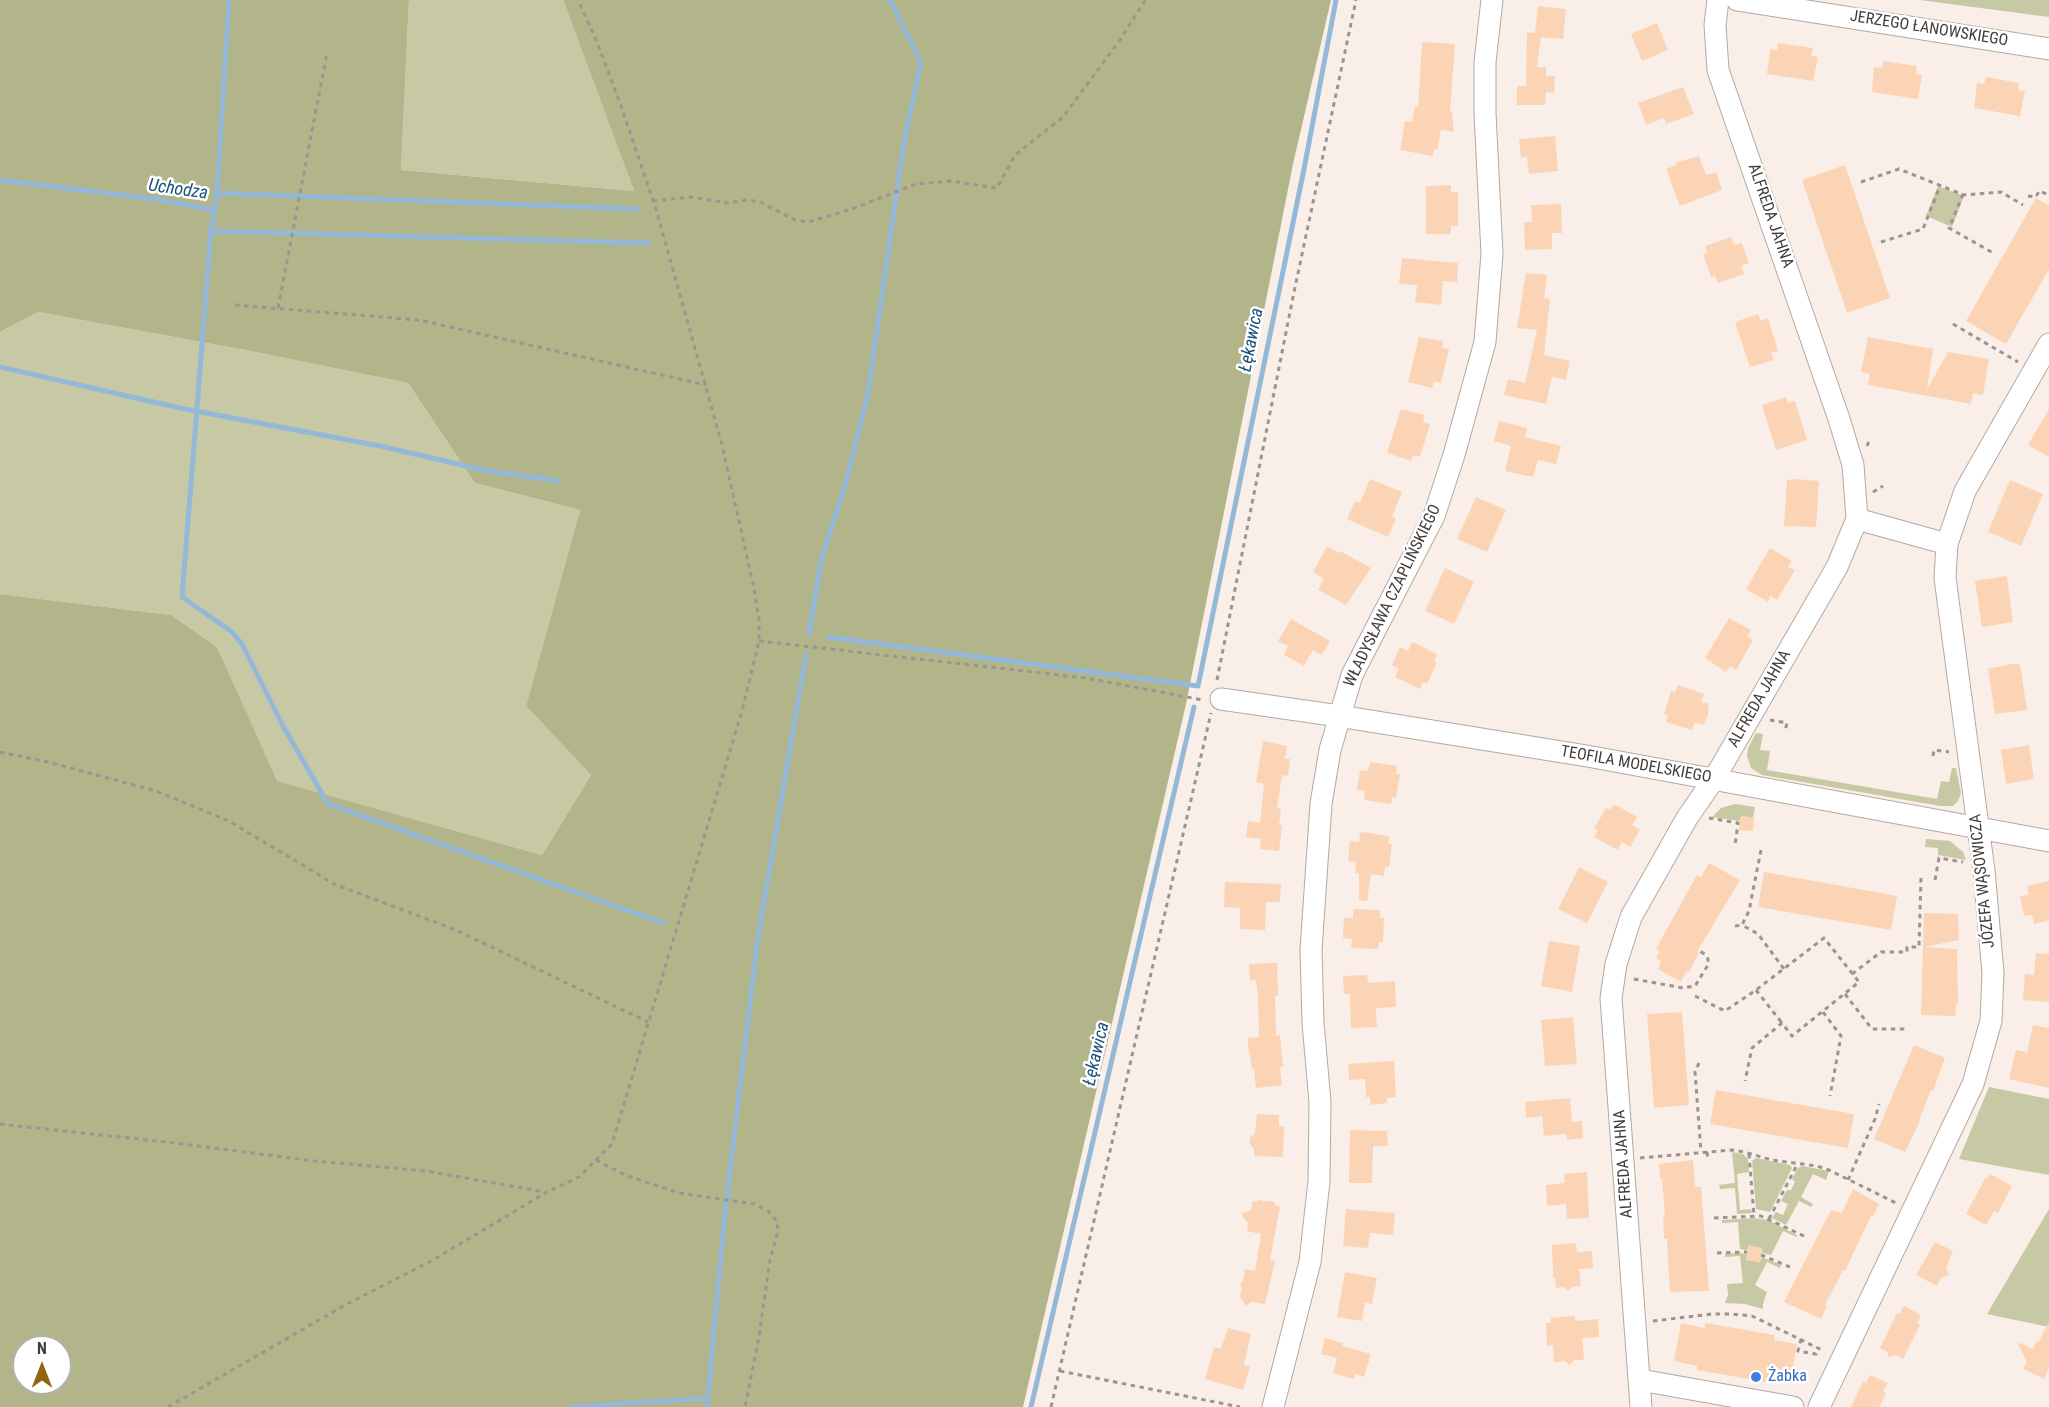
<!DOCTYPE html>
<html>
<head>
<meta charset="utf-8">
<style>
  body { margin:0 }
  #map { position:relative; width:2049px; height:1407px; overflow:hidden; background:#f9efe8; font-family:"Roboto Condensed",sans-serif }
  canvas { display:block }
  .north { position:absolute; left:12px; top:1335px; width:60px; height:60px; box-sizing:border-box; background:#fff; border:2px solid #b3b1b0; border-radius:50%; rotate:0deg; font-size:16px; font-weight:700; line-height:24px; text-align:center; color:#403c39 }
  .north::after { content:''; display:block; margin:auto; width:21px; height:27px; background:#91660f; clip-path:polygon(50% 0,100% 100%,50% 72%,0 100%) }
</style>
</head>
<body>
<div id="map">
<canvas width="2049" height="1407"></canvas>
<div class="north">N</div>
</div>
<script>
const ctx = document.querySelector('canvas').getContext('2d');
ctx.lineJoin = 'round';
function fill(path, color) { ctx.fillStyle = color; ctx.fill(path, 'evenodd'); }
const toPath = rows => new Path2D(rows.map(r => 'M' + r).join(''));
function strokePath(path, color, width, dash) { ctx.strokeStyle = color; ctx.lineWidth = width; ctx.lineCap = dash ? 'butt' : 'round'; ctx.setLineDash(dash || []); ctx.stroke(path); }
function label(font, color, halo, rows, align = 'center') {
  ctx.font = font + ' "Roboto Condensed",sans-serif'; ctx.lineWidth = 5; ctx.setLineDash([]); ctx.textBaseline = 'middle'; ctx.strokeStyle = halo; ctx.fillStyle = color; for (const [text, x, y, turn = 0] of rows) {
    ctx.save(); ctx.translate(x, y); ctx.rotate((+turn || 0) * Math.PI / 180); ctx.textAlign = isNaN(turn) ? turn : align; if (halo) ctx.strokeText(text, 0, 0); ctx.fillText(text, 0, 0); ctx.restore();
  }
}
const green = toPath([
  [409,0,563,0,634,191,401,170],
  [1920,0,2049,0,2049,17,1973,7],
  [1938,186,1964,196,1952,227,1926,216],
  [38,312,245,350,408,383,475,483,580,510,526,706,591,775,542,855,276,781,217,647,171,615,0,594,0,332],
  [1756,733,1763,734,1760,750,1770,751,1767,770,1937,799,1941,781,1949,782,1952,768,1956,768,1961,793,1958,801,1953,806,1940,806,1762,775,1751,768,1747,756,1748,748],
  [1735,804,1755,807,1753,818,1741,816,1740,821,1712,817,1721,808],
  [1926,839,1950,841,1963,852,1966,860,1938,855,1938,848,1925,847],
  [1989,1087,2049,1099,2049,1175,1959,1159],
  [1732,1152,1743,1154,1748,1159,1749,1172,1737,1174,1740,1210,1751,1209,1752,1213,1737,1214,1735,1188,1720,1189,1719,1185,1735,1183],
  [1756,1158,1790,1165,1792,1168,1770,1212,1756,1209,1752,1161],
  [1802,1166,1829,1171,1826,1180,1813,1174,1801,1197,1813,1204,1811,1207,1799,1201,1786,1225,1772,1218,1776,1212,1783,1215,1788,1204,1781,1201,1787,1190,1791,1190,1795,1182,1792,1179,1798,1168],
  [2049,1209,2049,1327,1987,1314],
  [1754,1218,1768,1220,1797,1235,1796,1237,1783,1231,1771,1255,1762,1253,1762,1248,1749,1246,1747,1250,1740,1249,1738,1222,1722,1223,1722,1220],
  [1740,1253,1747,1254,1746,1260,1760,1262,1761,1257,1781,1265,1780,1268,1767,1262,1755,1285,1767,1292,1763,1304,1763,1309,1745,1304,1725,1303,1728,1295,1727,1284,1743,1283,1740,1256,1725,1257,1725,1254]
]);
const forest = toPath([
  [0,0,409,0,401,170,634,191,563,0,1331,0,1293,164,1186,704,1023,1407,0,1407,0,594,171,615,217,647,277,781,542,855,591,775,526,706,580,510,475,483,408,383,245,350,38,312,0,332],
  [24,1347,60,1347,60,1383,24,1383]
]);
const stream = toPath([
  [229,0,217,193,211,231,182,597,232,632,242,644,283,726,328,804,663,923],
  [0,180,154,199,214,210],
  [217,193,637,209],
  [211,231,648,243],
  [0,367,180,408,380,446,488,471,559,481],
  [809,634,821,560,845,486,867,399,904,142,921,62,890,0],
  [829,637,1198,686,1304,169,1336,0],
  [727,1197,757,943,806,655],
  [570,1407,707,1398],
  [707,1407,726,1201],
  [1031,1407,1194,707]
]);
const building = toPath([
  [1538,6,1566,9,1563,39,1541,37,1537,67,1546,67,1546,76,1555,76,1554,93,1546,92,1545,105,1517,105,1517,86,1526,86,1527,32,1535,33],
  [1657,23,1668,50,1642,61,1631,34],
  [1422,42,1455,44,1450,112,1452,112,1454,132,1441,130,1437,150,1434,149,1433,156,1400,150,1405,121,1412,122,1415,106,1418,107],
  [1778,43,1813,48,1811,56,1818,57,1813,81,1767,74,1770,49,1777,50],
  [1883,61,1917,66,1916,74,1922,75,1918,99,1872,92,1874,67,1882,68],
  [1986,77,2019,83,2018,90,2025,91,2020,116,1974,108,1977,83,1984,84],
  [1683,87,1694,114,1666,124,1664,118,1646,125,1638,103],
  [1555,136,1558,171,1529,174,1527,157,1521,158,1519,139],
  [1699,156,1706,175,1716,172,1722,190,1680,206,1666,169,1676,165,1675,163],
  [1845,165,1890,298,1847,313,1802,180],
  [1451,185,1451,192,1458,192,1458,226,1451,226,1451,234,1426,234,1426,186],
  [2036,198,2049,206,2049,269,2006,344,1966,321],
  [1561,204,1562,233,1552,233,1552,249,1525,250,1524,222,1532,222,1531,205],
  [1731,237,1734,245,1742,243,1749,263,1741,266,1744,274,1718,283,1715,276,1711,277,1703,254,1707,253,1705,246],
  [1402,258,1458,263,1457,282,1443,281,1441,305,1415,302,1417,285,1399,284],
  [1526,273,1547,275,1544,298,1550,299,1544,355,1570,361,1566,380,1552,377,1546,404,1504,395,1508,379,1525,383,1537,330,1517,328],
  [1758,314,1761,321,1768,318,1778,351,1771,353,1774,360,1750,367,1735,322],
  [1419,337,1443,341,1442,348,1449,349,1441,383,1434,381,1432,388,1408,382],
  [1868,337,1933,349,1927,389,1948,352,1989,359,1983,395,1973,393,1971,404,1868,385,1870,374,1861,372],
  [1786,397,1788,403,1795,401,1807,440,1776,450,1762,405],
  [1401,409,1425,415,1423,422,1430,424,1420,457,1413,455,1411,461,1387,453],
  [2049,409,2049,457,2028,445],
  [1499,421,1527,428,1525,437,1561,446,1556,464,1538,460,1533,477,1505,471,1511,446,1494,441],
  [1370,479,1402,492,1392,517,1396,519,1388,537,1347,519,1355,501,1360,503],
  [1795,479,1819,481,1816,527,1784,526,1787,480],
  [2010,480,2043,494,2021,546,1988,532],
  [1476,497,1506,510,1487,552,1457,539],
  [1327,546,1339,553,1340,551,1371,568,1346,605,1318,590,1324,579,1313,572],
  [1770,548,1792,561,1788,567,1795,570,1777,600,1770,596,1768,602,1746,589],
  [1445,568,1474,582,1454,624,1425,611],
  [2007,576,2013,622,1982,627,1975,581],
  [1729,618,1751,630,1747,636,1753,640,1736,670,1730,666,1726,672,1705,658],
  [1291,619,1330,641,1322,655,1313,650,1304,666,1284,655,1288,646,1278,641],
  [1412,642,1437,654,1434,661,1437,662,1427,684,1423,682,1420,689,1395,677,1399,669,1392,665,1400,647,1408,651],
  [2011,664,2020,664,2027,710,1995,714,1988,669],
  [1678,685,1704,694,1701,702,1709,704,1708,715,1703,725,1695,722,1692,730,1666,722,1668,715,1664,714,1671,691,1675,692],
  [1263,741,1287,746,1285,759,1290,759,1288,776,1282,775,1277,808,1281,809,1279,825,1282,825,1279,851,1260,849,1261,839,1246,837,1248,821,1260,823,1264,784,1256,782],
  [2029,745,2034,779,2006,784,2001,750],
  [1370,762,1397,766,1396,774,1400,774,1396,798,1392,797,1391,804,1364,800,1365,791,1357,790,1360,770,1368,771],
  [1614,804,1637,817,1632,825,1640,830,1630,847,1622,842,1618,850,1594,837,1598,830,1594,829,1606,808,1610,810],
  [1741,816,1754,818,1753,831,1739,830],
  [1363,832,1389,836,1388,843,1392,844,1389,867,1385,867,1384,876,1371,874,1367,901,1359,900,1359,873,1355,873,1356,862,1348,861,1350,841,1359,842,1360,833],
  [1709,863,1740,880,1697,952,1699,953,1689,972,1686,972,1681,982,1658,969,1661,961,1656,958,1660,951,1656,949,1697,875,1701,877],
  [1579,867,1608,882,1587,923,1558,909],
  [1764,872,1897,896,1891,930,1758,907],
  [2049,881,2049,920,2034,924,2032,915,2024,916,2020,896,2029,895,2027,886],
  [1225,882,1281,884,1280,902,1266,902,1265,930,1240,929,1240,908,1224,907],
  [1353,909,1380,910,1380,918,1384,918,1383,942,1379,942,1378,949,1351,948,1352,939,1343,938,1344,918,1353,918],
  [1924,913,1958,914,1959,940,1924,947,1957,949,1958,1004,1956,1004,1955,1016,1921,1015],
  [1549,941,1580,946,1572,992,1541,986],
  [2036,953,2049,954,2049,1002,2023,1000,2025,974,2034,975],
  [1277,963,1278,996,1275,996,1276,1036,1280,1035,1283,1067,1280,1067,1282,1085,1256,1088,1254,1069,1252,1070,1248,1044,1248,1038,1259,1037,1258,996,1256,980,1250,980,1249,964],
  [1367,975,1368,983,1395,981,1396,1007,1376,1008,1377,1027,1351,1028,1350,994,1344,994,1343,976],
  [1682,1012,1689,1105,1654,1108,1647,1014],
  [1573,1017,1577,1064,1545,1066,1541,1020],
  [2033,1025,2049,1028,2049,1088,2009,1079,2016,1050,2027,1052],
  [1914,1045,1945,1058,1933,1091,1931,1090,1919,1120,1920,1121,1905,1152,1874,1139],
  [1394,1061,1396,1097,1387,1098,1387,1103,1370,1105,1370,1097,1366,1097,1365,1079,1349,1080,1348,1064],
  [1716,1090,1854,1114,1848,1148,1710,1124],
  [1570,1098,1572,1122,1582,1121,1583,1138,1567,1140,1566,1134,1544,1136,1542,1116,1526,1118,1525,1102],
  [1257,1114,1279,1115,1279,1126,1283,1126,1284,1129,1283,1157,1254,1156,1254,1149,1250,1144,1250,1138,1255,1133],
  [1350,1130,1387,1131,1388,1146,1373,1146,1372,1183,1349,1183],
  [1693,1160,1695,1187,1701,1187,1709,1291,1670,1292,1667,1239,1664,1239,1663,1218,1665,1217,1662,1178,1660,1179,1659,1164],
  [1587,1172,1589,1218,1567,1219,1566,1204,1547,1206,1546,1185,1565,1183,1564,1174],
  [1990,1174,2012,1186,1998,1213,1994,1211,1986,1225,1966,1214,1986,1177,1988,1178],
  [1853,1189,1879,1204,1873,1217,1871,1216,1845,1271,1843,1270,1825,1305,1827,1306,1821,1319,1784,1302,1831,1210,1842,1213],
  [1258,1200,1275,1202,1275,1205,1280,1207,1270,1260,1275,1261,1265,1304,1251,1302,1246,1306,1240,1297,1242,1288,1240,1284,1243,1281,1245,1269,1255,1271,1261,1234,1247,1231,1248,1223,1241,1214,1251,1210,1253,1201,1257,1202],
  [1346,1209,1395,1213,1393,1235,1370,1233,1368,1248,1343,1246],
  [1935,1242,1953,1251,1946,1269,1949,1275,1941,1278,1937,1286,1916,1275],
  [1576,1243,1577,1252,1592,1251,1593,1268,1579,1269,1581,1286,1572,1287,1568,1291,1564,1287,1556,1288,1555,1277,1553,1278,1552,1245],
  [1748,1245,1762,1248,1760,1262,1746,1260],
  [1345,1272,1377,1278,1372,1304,1365,1302,1362,1321,1337,1317],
  [1904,1306,1921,1315,1917,1323,1920,1325,1903,1359,1895,1355,1889,1358,1887,1352,1880,1348,1897,1313,1899,1314],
  [1575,1316,1575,1321,1598,1319,1599,1337,1582,1338,1584,1360,1574,1360,1570,1365,1565,1361,1554,1362,1553,1345,1547,1346,1546,1323,1551,1323,1551,1318],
  [2049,1321,2049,1368,2044,1379,2023,1369,2027,1362,2017,1342,2033,1349,2036,1342,2038,1343],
  [1681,1323,1705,1328,1705,1323,1775,1335,1774,1340,1797,1344,1790,1383,1767,1379,1766,1382,1697,1370,1697,1366,1674,1361],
  [1228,1328,1251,1334,1244,1365,1250,1367,1243,1390,1205,1379,1214,1347,1221,1349],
  [1325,1338,1343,1343,1342,1346,1371,1354,1364,1377,1355,1374,1354,1379,1333,1373,1337,1358,1321,1354],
  [1870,1375,1888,1383,1883,1391,1886,1393,1879,1407,1851,1407,1863,1382,1866,1383]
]);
const path = toPath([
  [1861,182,1899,169,1964,195,2001,192,2023,205],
  [1963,194,1949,228,1995,254],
  [2028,196,2036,197,2039,191,2049,195],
  [653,201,691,197,728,203,747,200,760,202,795,220,808,222,852,209,916,184,950,181,997,188,1015,155,1063,117,1120,40,1144,2,1149,0],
  [1881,242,1923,229,1940,186],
  [235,305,419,320,706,385],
  [278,308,327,53],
  [1953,324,2018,362],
  [1867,446,1870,439],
  [1873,492,1883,486],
  [759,641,1086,678,1203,700],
  [1217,680,1294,292,1356,0],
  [1770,720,1787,723,1785,731],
  [0,752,48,762,156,791,229,821,334,884,456,930,648,1022],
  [1933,756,1934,750,1949,752],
  [1709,818,1738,823,1735,845],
  [1761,850,1749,911,1742,925,1758,934,1784,969],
  [1935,880,1939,858,1963,862],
  [1735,926,1742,925],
  [1852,974,1881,952,1907,952,1907,947,1919,947,1921,878],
  [1634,979,1683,988,1695,986,1708,965,1708,959,1706,955,1698,950],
  [1756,990,1782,1023],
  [1845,994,1872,1029,1907,1029],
  [1695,996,1725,1011,1756,990,1824,938,1859,982,1792,1036,1782,1023,1752,1048,1745,1081],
  [1823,1012,1841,1036,1830,1096],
  [1699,1063,1695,1072,1701,1152],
  [0,1124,175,1143,314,1161,426,1171,545,1192],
  [1707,1152,1708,1160],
  [1749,1154,1754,1216],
  [1640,1158,1732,1150,1744,1152,1772,1160,1817,1166,1829,1170,1896,1203],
  [596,1160,625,1175,679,1193,755,1204,768,1211,777,1221,778,1231,770,1260,759,1337,745,1407],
  [1848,1180,1875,1119,1879,1104],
  [1714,1218,1761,1216,1806,1237],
  [1769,1219,1798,1163],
  [1717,1253,1747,1252],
  [1761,1255,1790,1267],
  [1653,1321,1712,1314,1731,1314,1752,1316,1824,1351],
  [1801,1339,1798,1351,1816,1354,1819,1348],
  [1060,1371,1240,1407],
  [168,1407,345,1305,433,1260,547,1192,579,1177,612,1144,742,711,759,641,759,619,753,584,722,445,656,209,620,103,597,42,578,0],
  [1051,1407,1211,713]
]);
const minor = toPath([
  [1737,0,2049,49],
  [1857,519,1947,544],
  [1221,699,1339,716,1587,756,2049,841],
  [1640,1380,1793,1407],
  [1273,1407,1310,1262,1319,1181,1320,1102,1313,1023,1311,950,1321,804,1330,750,1352,675,1434,516,1454,455,1485,342,1492,254,1485,113,1485,62,1492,0],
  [1641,1407,1611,998,1616,964,1631,917,1687,818,1714,779,1837,567,1857,519,1853,465,1839,419,1718,70,1715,25,1718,0],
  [1819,1407,1973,1084,1991,1021,1993,973,1984,871,1945,578,1947,544,1965,491,2049,344]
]);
const markers = [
  [1756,1377,6,"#3f7fe0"]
];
const streetNames = [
  ["JERZEGO ŁANOWSKIEGO",1929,29,9],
  ["ALFREDA JAHNA",1770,216,71],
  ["WŁADYSŁAWA CZAPLIŃSKIEGO",1393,596,-64],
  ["ALFREDA JAHNA",1760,699,-60],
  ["TEOFILA MODELSKIEGO",1636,765,10],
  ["JÓZEFA WĄSOWICZA",1983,881,-96],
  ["ALFREDA JAHNA",1624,1164,-94]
];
const shopNames = [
  ["Żabka",1768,1377]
];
const waterNames = [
  ["Uchodza",178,190,8],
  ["Łękawica",1252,340,-79],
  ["Łękawica",1097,1054,-77]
];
fill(green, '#c6c9a3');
fill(forest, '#b2b589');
strokePath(stream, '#94b9d8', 5);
fill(building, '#fbd4b5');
strokePath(minor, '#b2a9a2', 23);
strokePath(path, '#9b948f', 3, [4.5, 4.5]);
strokePath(minor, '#fff', 21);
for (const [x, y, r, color] of markers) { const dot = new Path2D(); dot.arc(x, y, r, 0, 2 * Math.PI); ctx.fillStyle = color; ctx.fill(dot); strokePath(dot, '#fff', 2); }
label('16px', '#403c39', '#fff', streetNames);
label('16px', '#366cbe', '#fff', shopNames, 'left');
label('italic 18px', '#16517a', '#fff', waterNames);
</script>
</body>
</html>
